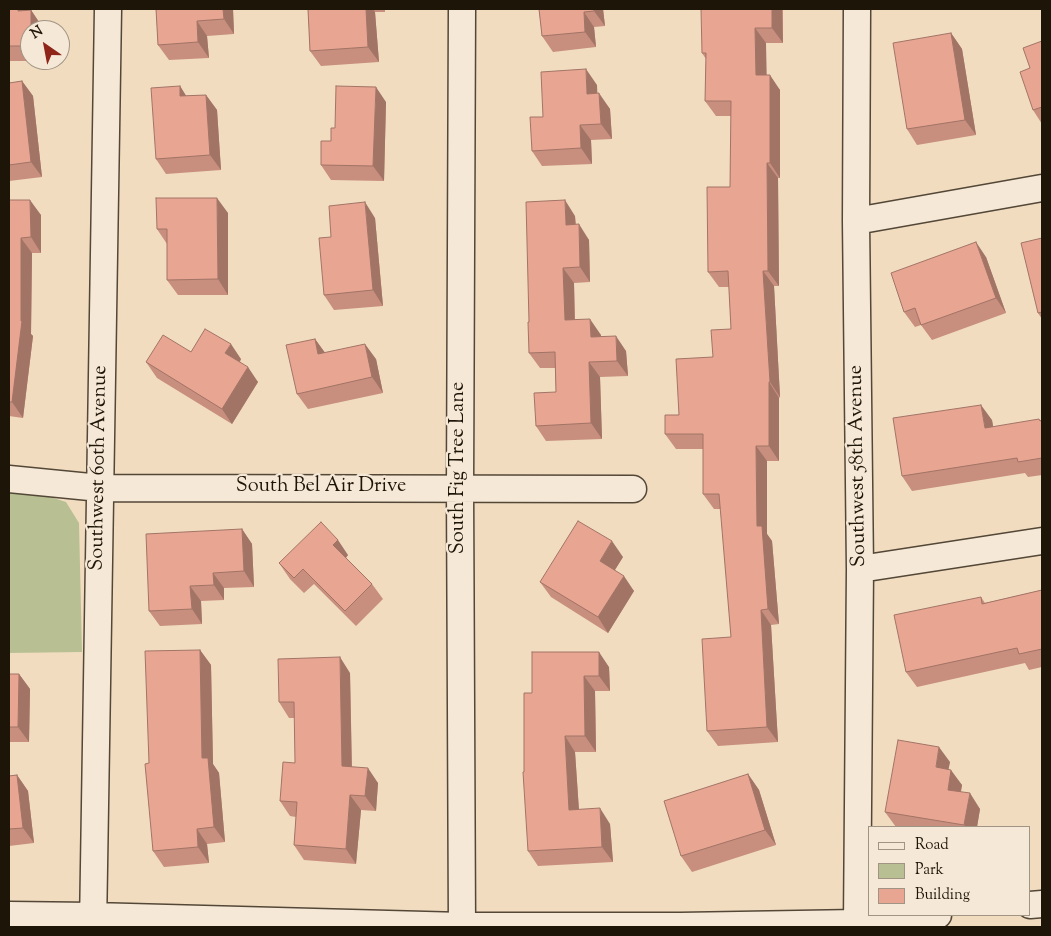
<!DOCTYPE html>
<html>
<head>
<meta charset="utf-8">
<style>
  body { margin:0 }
  #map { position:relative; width:1051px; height:936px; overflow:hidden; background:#f1dcc0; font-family:"Sorts Mill Goudy",serif }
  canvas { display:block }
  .frame { position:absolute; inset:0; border:10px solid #1e1509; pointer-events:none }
  .legend { position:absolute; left:868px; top:826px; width:162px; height:90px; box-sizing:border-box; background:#f6e8d6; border:1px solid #a09484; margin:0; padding:6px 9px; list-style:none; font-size:15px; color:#1e1509 }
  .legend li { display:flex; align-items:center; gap:10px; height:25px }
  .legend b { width:25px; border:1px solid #a09484 }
  .north { position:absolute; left:20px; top:20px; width:50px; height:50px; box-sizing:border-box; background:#f6e8d6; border:1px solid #a09484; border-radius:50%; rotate:327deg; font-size:14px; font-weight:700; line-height:20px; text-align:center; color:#1e1509 }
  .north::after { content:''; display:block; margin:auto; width:18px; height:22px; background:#8f2418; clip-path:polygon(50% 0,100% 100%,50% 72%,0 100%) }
</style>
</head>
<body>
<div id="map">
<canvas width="1051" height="936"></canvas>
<div class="frame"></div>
<ul class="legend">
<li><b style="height:6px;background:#f6e8d6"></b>Road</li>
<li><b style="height:14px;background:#b8c093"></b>Park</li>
<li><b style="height:14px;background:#e8a592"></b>Building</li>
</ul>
<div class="north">N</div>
</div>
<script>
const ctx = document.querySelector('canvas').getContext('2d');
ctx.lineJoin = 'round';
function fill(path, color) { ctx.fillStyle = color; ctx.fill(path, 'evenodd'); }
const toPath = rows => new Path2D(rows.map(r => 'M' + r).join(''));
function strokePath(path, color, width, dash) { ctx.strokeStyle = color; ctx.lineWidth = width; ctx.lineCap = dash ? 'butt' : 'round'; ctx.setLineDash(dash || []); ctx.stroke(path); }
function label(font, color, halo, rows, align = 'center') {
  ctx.font = font + ' "Sorts Mill Goudy",serif'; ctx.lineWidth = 4.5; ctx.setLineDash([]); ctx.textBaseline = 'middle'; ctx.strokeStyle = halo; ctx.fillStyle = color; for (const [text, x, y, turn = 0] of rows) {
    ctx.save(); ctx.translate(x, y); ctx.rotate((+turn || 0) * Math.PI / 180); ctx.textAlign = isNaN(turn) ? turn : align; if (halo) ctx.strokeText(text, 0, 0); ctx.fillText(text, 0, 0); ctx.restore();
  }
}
const green = toPath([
  [9,489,38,493,66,502,79,523,82,652,9,653]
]);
const minor = toPath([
  [462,9,460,488,462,927],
  [857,9,856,221,860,569,857,923],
  [856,221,1042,188],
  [9,479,100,488,633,489],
  [860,569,1042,541],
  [1030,905,1042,904],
  [9,915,93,916,462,926,680,926,857,923,938,915],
  [93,927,108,9]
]);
const wall = toPath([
  [9,9,28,9,28,10,31,10,41,25,30,30,30,60,42,60,42,61,9,61],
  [156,9,233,9,234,34,207,36,209,58,169,60,158,45],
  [308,9,385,9,385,12,375,12,379,62,321,66,310,51],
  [539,9,603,9,605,26,594,27,596,47,553,52,542,36],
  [783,9,783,43,766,43,766,75,780,90,780,178,778,178,779,286,774,286,780,397,779,398,779,461,767,461,767,534,772,541,779,624,771,625,778,742,718,746,707,731,731,637,721,509,714,509,703,494,703,449,676,449,665,434,679,415,713,357,731,329,729,287,719,287,708,272,730,187,731,116,716,116,705,101,706,59,702,53],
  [951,33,962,49,976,135,917,145,907,129],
  [1042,41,1042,124,1033,110,1030,68],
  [22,81,33,96,42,177,9,181,9,83],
  [597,85,597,93,610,109,612,139,591,140,592,164,542,166,532,151,543,117],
  [180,86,186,96,206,95,217,110,221,170,166,174,156,159],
  [386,102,384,181,331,180,321,165,331,141,335,128],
  [9,200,41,215,41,253,32,253,31,334,33,336,23,418,9,416],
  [228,213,228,295,178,295,167,280,167,244,157,229],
  [575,216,576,224,589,240,590,282,574,283,575,320,601,335,601,336,626,351,628,376,600,377,602,439,546,441,536,426,556,392,555,368,540,368,529,353,529,322],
  [375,218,383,306,334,310,324,295,331,237],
  [1042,238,1042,319,1038,313],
  [986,257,1006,313,932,340,921,325,915,327,904,312],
  [315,339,325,353,376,359,383,393,308,409,297,394],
  [191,352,241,359,240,362,258,382,232,424,157,378,146,362],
  [992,420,993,427,1042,420,1042,475,1028,477,1025,473,912,491,902,476],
  [242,529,252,544,254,587,224,588,224,600,201,601,202,624,160,626,149,611],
  [348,555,346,558,372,584,383,599,356,626,314,584,304,593,290,579,279,563],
  [623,557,615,570,634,591,608,633,551,597,540,582],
  [1042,590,1042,667,1029,670,1025,663,917,687,906,672,981,597,985,603],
  [200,650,211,665,213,764,219,773,225,842,207,844,209,863,164,867,153,851,149,763],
  [609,667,610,691,595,691,596,752,575,752,579,810,610,824,613,862,538,866,528,851,532,693],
  [350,673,352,767,378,783,376,811,361,810,356,864,304,860,294,845,296,817,290,816,280,801,295,763,295,718,289,718,279,702],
  [9,674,19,674,30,689,29,742,9,742],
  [950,762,948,769,962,785,961,792,980,809,977,827,896,827,885,812],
  [748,774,759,790,776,845,692,872,681,856],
  [17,775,28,791,34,843,9,846,9,776]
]);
const shadedWall = toPath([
  [18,9,28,9,28,26,18,11],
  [223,9,233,9,234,34,224,19],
  [366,9,373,9,375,12,379,62,368,47],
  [594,9,603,9,605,26,594,11],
  [772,9,782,9,783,43,772,28],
  [31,10,41,25,41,30,31,30],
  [584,12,594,27,596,47,585,32],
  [197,21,207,36,209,58,198,42],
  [755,28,766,43,767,90,756,75],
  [951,33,962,49,976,135,965,120],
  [586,69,597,85,598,109,587,94],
  [770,75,780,90,780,178,770,163],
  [22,81,33,96,42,177,31,162],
  [180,86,190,102,180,96],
  [376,87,386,102,384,181,373,166],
  [599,93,610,109,612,139,601,124],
  [206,95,217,110,221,170,210,155],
  [580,125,591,140,592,164,581,148],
  [767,163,778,178,779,286,768,271],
  [217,198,228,213,228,295,218,279],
  [30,200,41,215,41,253,31,237],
  [565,200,575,216,576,240,566,225],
  [365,202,375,218,383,306,373,290],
  [579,224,589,240,590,282,580,267],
  [21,238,32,253,31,334,33,336,23,418,12,402,21,321],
  [976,242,986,257,1006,313,996,298],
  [563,268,574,283,575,336,565,320],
  [763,271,774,286,780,397,770,382],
  [590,319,601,335,601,352,591,337],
  [616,336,626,351,628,376,617,361],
  [315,339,326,354,318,354],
  [231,344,241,359,236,368,225,353],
  [365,344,376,359,383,393,372,377],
  [589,362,600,377,602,439,591,423],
  [248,367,258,382,232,424,222,409],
  [769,382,779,398,779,461,769,446],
  [981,405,992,420,996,443,985,428],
  [756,446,767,461,767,534,772,541,779,624,768,609,757,526],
  [242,529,252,544,254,587,244,571],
  [338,540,348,555,344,560,333,545],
  [612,541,623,557,611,576,600,561],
  [213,573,224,588,224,600,214,585],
  [624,576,634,591,608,633,598,617],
  [190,586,201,601,202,624,192,609],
  [761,610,771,625,778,742,767,727],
  [200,650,211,665,213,764,219,773,225,842,214,827,202,758],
  [599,652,609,667,610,691,599,676],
  [340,657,350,673,352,782,342,766],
  [19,674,30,689,29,742,18,727],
  [584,676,595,691,596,752,585,736],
  [565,736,575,752,580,826,569,810],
  [939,747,950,762,946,782,936,767],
  [368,768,378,783,376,811,365,796],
  [951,770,962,785,958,805,948,790],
  [748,774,759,790,776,845,765,830],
  [17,775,28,791,34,843,23,828],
  [970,793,980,809,977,827,966,827,964,825],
  [350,795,361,810,356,864,346,849],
  [600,808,610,824,613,862,602,847],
  [197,829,207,844,209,863,198,847]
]);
const building = toPath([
  [9,9,18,9,18,11,31,10,31,30,30,30,30,46,9,46,9,9],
  [156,9,223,9,224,19,197,21,198,42,158,45,156,9],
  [308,9,366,9,368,47,310,51,308,9],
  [539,9,594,9,594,11,584,12,585,32,542,36,539,9],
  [701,9,772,9,772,28,755,28,756,75,770,75,770,163,767,163,768,271,763,271,770,382,769,382,769,446,756,446,757,526,762,526,768,609,761,610,767,727,707,731,702,639,731,637,719,494,703,494,703,434,665,434,665,415,679,415,676,359,713,357,711,330,731,329,728,271,708,272,707,187,730,187,731,101,705,101,706,53,702,53,701,9],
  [951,33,965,120,907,129,893,43,951,33],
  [1042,41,1042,107,1033,110,1020,72,1030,68,1023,48,1042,41],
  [586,69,587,94,599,93,601,124,580,125,581,148,532,151,530,117,543,117,541,72,586,69],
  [22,81,31,162,9,165,9,83,22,81],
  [180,86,180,96,206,95,210,155,156,159,151,88,180,86],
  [336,86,376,87,373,166,321,165,321,141,331,141,331,128,335,128,336,86],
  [156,198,217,198,218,279,167,280,167,229,157,229,156,198],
  [9,200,30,200,31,237,21,238,21,321,22,321,12,402,9,402,9,200],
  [565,200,566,225,579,224,580,267,563,268,565,320,590,319,591,337,616,336,617,361,589,362,591,423,536,426,534,393,556,392,555,352,529,353,528,322,529,322,526,202,565,200],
  [365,202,373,290,324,295,319,238,331,237,329,206,365,202],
  [1042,238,1042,312,1038,313,1021,243,1042,238],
  [976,242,996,298,921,325,915,308,904,312,891,273,976,242],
  [205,329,231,344,225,353,248,367,222,409,146,362,163,335,191,352,205,329],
  [315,339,318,354,365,344,372,377,297,394,286,345,315,339],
  [981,405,985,428,1039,419,1040,421,1042,420,1042,458,1018,462,1017,458,902,476,893,418,981,405],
  [578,521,612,541,600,561,624,576,598,617,540,582,578,521],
  [321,522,338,540,333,545,372,584,345,611,303,569,294,578,279,563,321,522],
  [242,529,244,571,213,573,214,585,190,586,192,609,149,611,146,534,242,529],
  [1042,590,1042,649,1019,654,1017,648,906,672,894,615,981,597,982,604,1042,590],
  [200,650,202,758,208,758,214,827,197,829,198,847,153,851,145,764,149,763,145,651,200,650],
  [532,652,599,652,599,676,584,676,585,736,565,736,569,810,600,808,602,847,528,851,523,772,524,772,524,693,532,693,532,652],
  [340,657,342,766,368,768,365,796,350,795,346,849,294,845,297,802,280,801,283,762,295,763,294,702,279,702,278,659,340,657],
  [9,674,19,674,18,727,9,727,9,674],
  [898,740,939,747,936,767,951,770,948,790,970,793,964,825,885,812,898,740],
  [748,774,765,830,681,856,664,801,748,774],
  [17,775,23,828,9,829,9,776,17,775]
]);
const streetNames = [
  ["Southwest 58th Avenue",859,466,-91],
  ["Southwest 60th Avenue",100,468,-89],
  ["South Fig Tree Lane",460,468,-90],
  ["South Bel Air Drive",321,488]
];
fill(green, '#b8c093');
strokePath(minor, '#534737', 29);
strokePath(minor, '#f6e8d6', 26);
fill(wall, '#c88e7e');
fill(shadedWall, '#a27466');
fill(building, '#e8a592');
strokePath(building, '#a27466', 1);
label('20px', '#1e1509', '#f6e8d6', streetNames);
</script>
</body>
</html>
